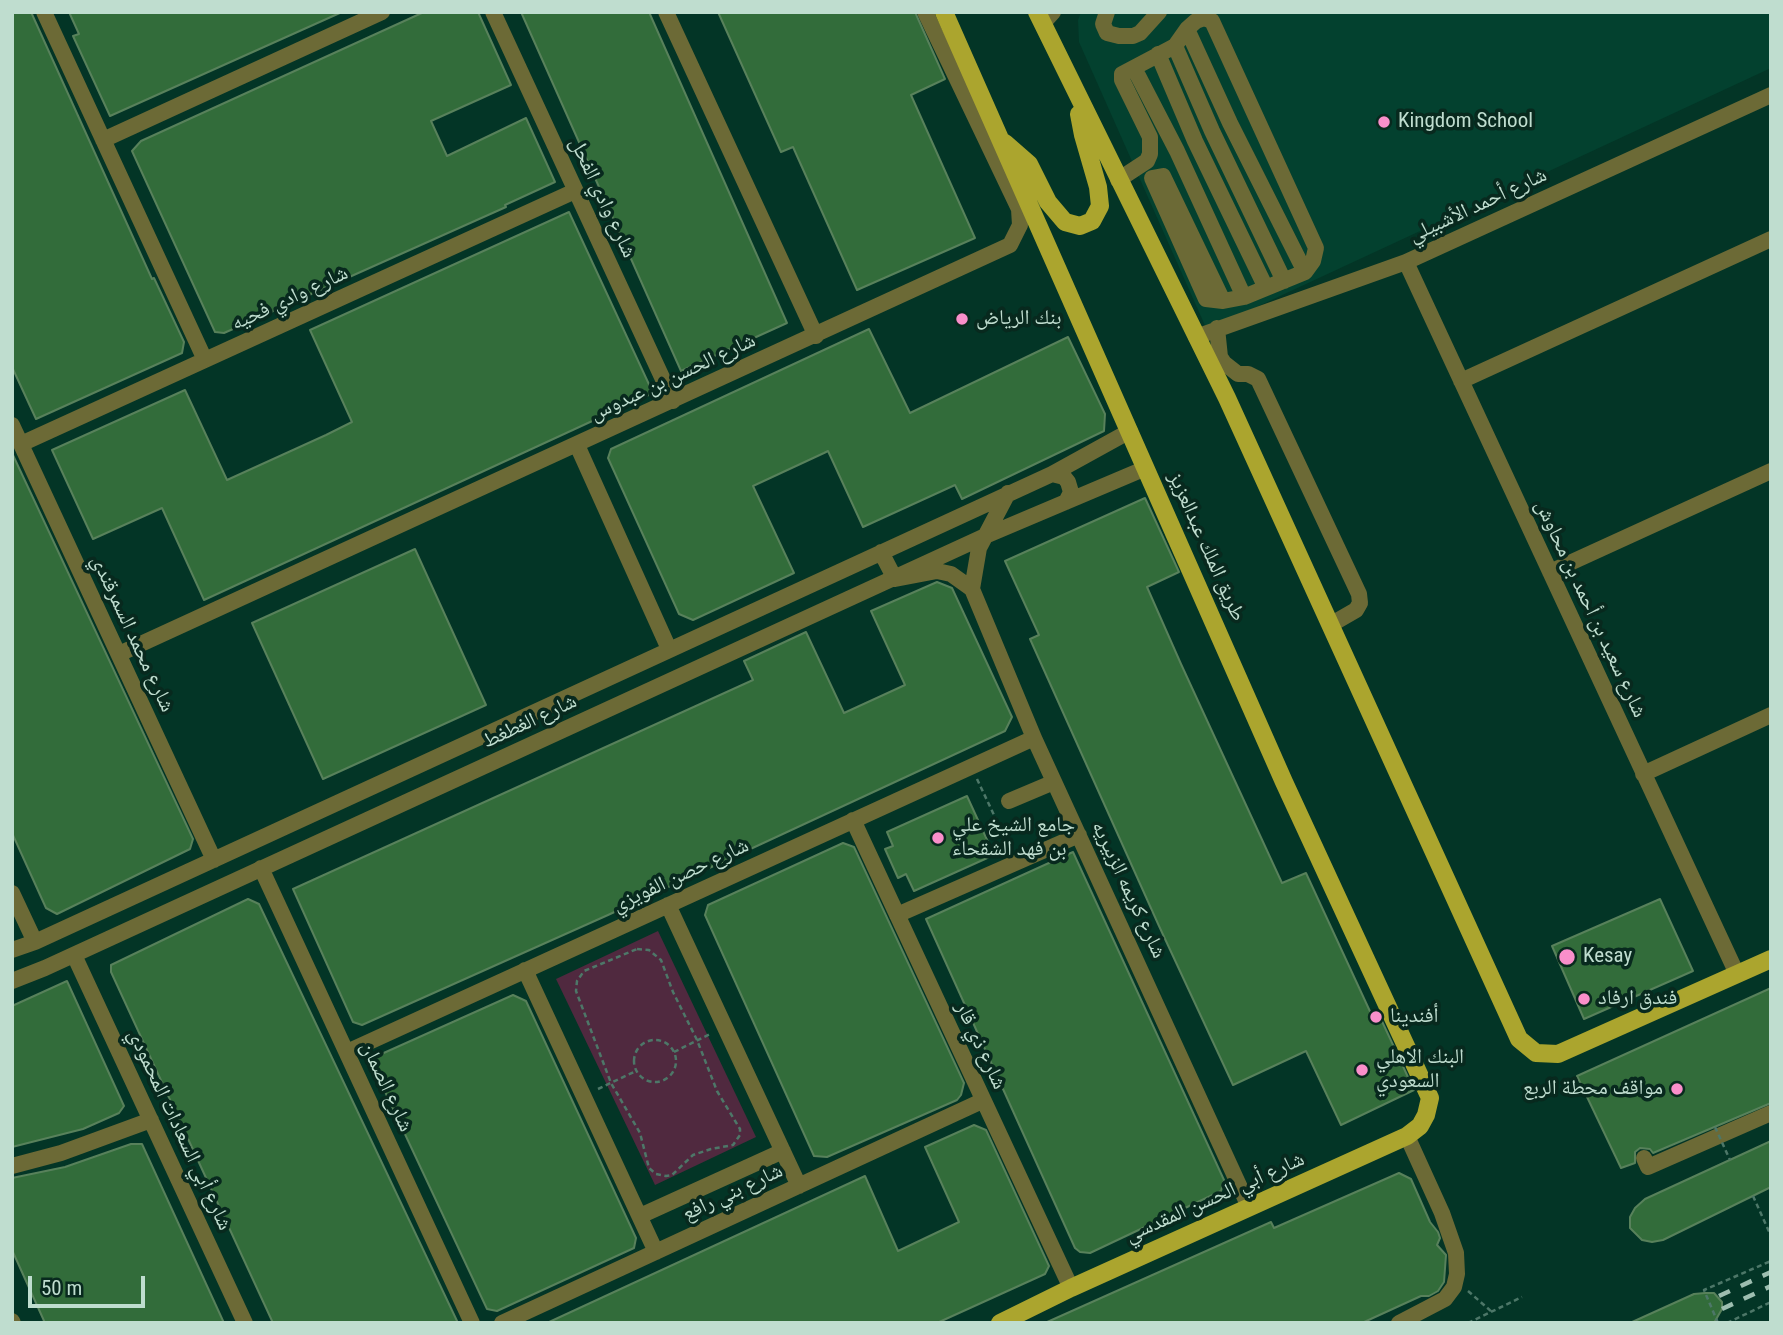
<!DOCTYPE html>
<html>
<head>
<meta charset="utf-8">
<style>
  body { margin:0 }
  #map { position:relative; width:1783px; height:1335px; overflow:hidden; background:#033526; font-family:"Roboto Condensed",sans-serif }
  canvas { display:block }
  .frame { position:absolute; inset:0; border:14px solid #bfddcf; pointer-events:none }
  .scale { position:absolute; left:28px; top:1276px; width:117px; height:32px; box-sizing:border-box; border:4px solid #bfddcf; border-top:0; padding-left:9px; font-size:21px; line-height:24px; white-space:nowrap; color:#bfddcf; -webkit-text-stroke:5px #08291e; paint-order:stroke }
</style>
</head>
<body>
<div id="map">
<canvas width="1783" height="1335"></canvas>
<div class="frame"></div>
<div class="scale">50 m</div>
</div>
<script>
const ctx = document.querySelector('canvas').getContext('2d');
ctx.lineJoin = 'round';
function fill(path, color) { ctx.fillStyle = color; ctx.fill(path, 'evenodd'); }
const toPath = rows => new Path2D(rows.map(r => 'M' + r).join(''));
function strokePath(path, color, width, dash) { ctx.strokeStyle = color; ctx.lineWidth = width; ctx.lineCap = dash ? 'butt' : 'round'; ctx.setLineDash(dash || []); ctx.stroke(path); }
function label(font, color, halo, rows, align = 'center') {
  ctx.font = font + ' "Roboto Condensed","Noto Naskh Arabic",sans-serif'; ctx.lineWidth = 7; ctx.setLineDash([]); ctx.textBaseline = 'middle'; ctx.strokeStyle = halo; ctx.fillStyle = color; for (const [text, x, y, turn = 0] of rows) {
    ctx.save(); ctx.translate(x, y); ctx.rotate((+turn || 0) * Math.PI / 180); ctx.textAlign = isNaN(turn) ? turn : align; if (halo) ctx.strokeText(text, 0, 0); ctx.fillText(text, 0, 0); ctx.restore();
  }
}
const built = toPath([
  [1081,12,1771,12,1771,68,1207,330,1079,42,1078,20]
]);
const green = toPath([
  [658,931,756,1137,655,1185,556,979]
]);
const building = toPath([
  [12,12,31,12,152,279,154,278,184,342,182,353,36,419,12,367,12,12],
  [69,12,342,12,110,116,73,36,79,34,69,12],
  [424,12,478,12,511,85,431,121,447,156,526,118,555,182,505,205,506,207,224,333,215,332,132,151,141,141,424,12],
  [521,12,649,12,787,323,681,371,521,12],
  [718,12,915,12,945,79,911,95,975,238,857,290,793,147,781,152,718,12],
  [569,212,653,393,204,600,162,508,93,539,52,450,185,390,227,480,326,435,352,422,310,330,569,212],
  [869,329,910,413,1068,337,1105,414,1104,431,962,499,955,485,863,527,828,451,824,453,753,486,794,573,693,620,679,614,608,458,611,449,869,329],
  [12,453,193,839,190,849,57,914,46,908,12,833,12,453],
  [1145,498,1179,572,1147,587,1181,664,1282,883,1306,873,1374,1020,1380,1017,1414,1090,1341,1125,1306,1051,1233,1085,1159,926,1030,639,1039,635,1005,561,1145,498],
  [415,549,486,705,323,779,252,623,415,549],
  [937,582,952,588,1012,717,1005,731,608,915,362,1025,353,1022,293,889,753,680,744,661,806,632,844,713,905,685,871,611,937,582],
  [967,796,994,855,914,891,906,874,898,878,885,849,893,846,887,832,967,796],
  [843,843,854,847,964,1083,961,1095,957,1100,827,1157,814,1156,705,915,708,905,843,843],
  [1073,852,1224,1180,1221,1191,1090,1253,1080,1252,1075,1248,926,919,1073,852],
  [248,899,259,904,458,1323,273,1323,111,972,111,965,248,899],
  [1660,899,1693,971,1584,1019,1552,946,1660,899],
  [67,981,124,1106,119,1113,83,1129,12,1147,12,1006,67,981],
  [1771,988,1771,1103,1653,1153,1650,1149,1640,1148,1635,1152,1635,1163,1621,1168,1577,1076,1771,988],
  [513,995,526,1001,636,1238,634,1248,497,1311,487,1309,373,1066,377,1056,513,995],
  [974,1125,986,1130,1049,1266,1045,1274,937,1323,547,1323,865,1176,898,1251,959,1222,925,1147,974,1125],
  [1771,1141,1771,1187,1663,1240,1652,1242,1642,1240,1630,1228,1630,1217,1635,1208,1645,1199,1771,1141],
  [131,1144,142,1144,224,1323,45,1323,12,1250,12,1178,65,1167,131,1144],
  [1399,1173,1411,1179,1430,1222,1438,1232,1440,1238,1437,1245,1446,1255,1444,1282,1438,1291,1429,1296,1421,1296,1362,1323,1045,1323,1271,1222,1274,1228,1399,1173],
  [1705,1293,1714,1293,1722,1302,1722,1309,1714,1323,1630,1323,1694,1294,1705,1293]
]);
const path = toPath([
  [977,779,1010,849],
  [637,949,649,950,661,960,673,992,697,1040,717,1091,740,1129,740,1135,733,1145,711,1149,693,1155,672,1175,666,1176,656,1174,649,1168,640,1133,611,1083,576,991,577,981,584,971,637,949],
  '634 1061a21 21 0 1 1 42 0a21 21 0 1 1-42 0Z',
  [674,1052,712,1033],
  [598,1089,636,1071],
  [1753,1196,1771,1236],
  [1468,1291,1492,1312],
  [1468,1323,1522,1297],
  [1727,1323,1771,1302]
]);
const minor = toPath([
  [44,12,205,360],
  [493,12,673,401],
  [666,12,816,336],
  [1107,12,1103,24,1107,33,1119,36,1133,36,1140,33,1159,12],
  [1043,23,1053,12],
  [1187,29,1230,123,1305,272],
  [1175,46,1212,131,1284,281],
  [1158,54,1195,141,1266,288],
  [1134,68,1177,151,1244,297],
  [103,140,382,12],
  [1118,180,1147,161,1150,154,1150,137,1122,80,1122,74,1175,46,1187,29,1196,21,1204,18,1212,21,1316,248,1313,261,1305,272,1244,297,1223,301,1206,299,1152,178,1163,176,1223,301],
  [1406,262,1737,974],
  [1217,328,1220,357,1224,363,1238,374,1248,374,1258,379,1359,594,1360,603,1356,610,1330,625],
  [1196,337,1406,262,1771,95],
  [1461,381,1771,239],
  [12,425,214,860],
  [21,444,575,191],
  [577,445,669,649],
  [1052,474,1064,477,1068,482,1071,492,1066,502],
  [1008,493,979,548,972,589,1034,738,1249,1207],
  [881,552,895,579,937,571,951,574,972,589],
  [1550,572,1771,471],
  [119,654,1010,245,1020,225,1019,209,925,12],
  [1643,774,1771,715],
  [1009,801,1054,782],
  [853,820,1071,1288],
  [261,868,472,1323],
  [12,893,35,942],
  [668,905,799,1186],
  [897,915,1079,835],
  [12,950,35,942,1052,474,1130,431],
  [74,955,245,1323],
  [525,970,656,1252],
  [12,981,45,968,983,537,1146,468],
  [347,1052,1034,738],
  [1644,1158,1648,1167,1771,1113],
  [12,1166,61,1153,151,1120],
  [640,1216,783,1151],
  [12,1321,13,1323],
  [502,1323,982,1101],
  [1399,1323,1445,1299,1454,1287,1457,1274,1456,1253,1442,1213,1407,1136]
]);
const major = toPath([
  [944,12,1284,782,1430,1098,1426,1115,1420,1126,1407,1136,1071,1288,1000,1323],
  [1037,12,1227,398,1519,1039,1536,1053,1558,1054,1771,959],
  [1005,143,1029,164,1048,202,1065,222,1080,226,1092,221,1100,206,1098,187,1083,135,1079,114]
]);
const rail = toPath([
  [1719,1296,1771,1272],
  [1722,1309,1771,1286]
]);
const pathBridge = toPath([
  [1715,1127,1730,1160],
  [1718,1323,1704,1290,1771,1261]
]);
const markers = [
  [1384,122,7,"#f98fca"],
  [962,319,7,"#f98fca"],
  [938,838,7,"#f98fca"],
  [1567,957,9,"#f98fca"],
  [1584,999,7,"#f98fca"],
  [1376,1017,7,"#f98fca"],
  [1362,1070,7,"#f98fca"],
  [1677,1089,7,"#f98fca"]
];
const poiNames = [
  ["Kingdom School",1398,122],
  ["بنك الرياض",976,319],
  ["جامع الشيخ علي",952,826],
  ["بن فهد الشقحاء",952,850],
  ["Kesay",1583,957],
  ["فندق ارفاد",1598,999],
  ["أفندينا",1390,1017],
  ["البنك الاهلي",1376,1058],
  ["السعودي",1376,1082],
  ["مواقف محطة الربع",1663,1089,"right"]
];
const streetNames = [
  ["شارع وادي الفحل",602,198,65],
  ["شارع أحمد الأشبيلي",1478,206,-25],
  ["شارع وادي فحيه",290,299,-25],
  ["شارع الحسن بن عبدوس",673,378,-25],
  ["طريق الملك عبدالعزيز",1206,547,66],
  ["شارع سعيد بن أحمد بن محاوش",1590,609,65],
  ["شارع محمد السمرقندي",132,634,65],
  ["شارع الغطغط",530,722,-25],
  ["شارع حصن الفويزي",681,876,-25],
  ["شارع كريمه الزبيريه",1128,890,65],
  ["شارع ذي قار",980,1046,65],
  ["شارع الصمان",386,1087,65],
  ["شارع أبي السعادات المحمودي",179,1130,65],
  ["شارع بني رافع",733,1193,-25],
  ["شارع أبي الحسن المقدسي",1215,1198,-24]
];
fill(built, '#03412f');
fill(green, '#50293f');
fill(building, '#326c3a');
strokePath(building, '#58815b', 2);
strokePath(path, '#4d7768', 2.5, [5, 3.5]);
strokePath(minor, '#6c6a36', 16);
strokePath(major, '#aba52e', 18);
strokePath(rail, '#9dbeb0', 4.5, [12, 12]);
strokePath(pathBridge, '#4d7768', 2.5, [5, 3.5]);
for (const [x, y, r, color] of markers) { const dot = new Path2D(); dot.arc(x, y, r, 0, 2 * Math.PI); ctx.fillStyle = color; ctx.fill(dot); strokePath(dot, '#08291e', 2.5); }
label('21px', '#bfddcf', '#08291e', poiNames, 'left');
label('21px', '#bfddcf', '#08291e', streetNames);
</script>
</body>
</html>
